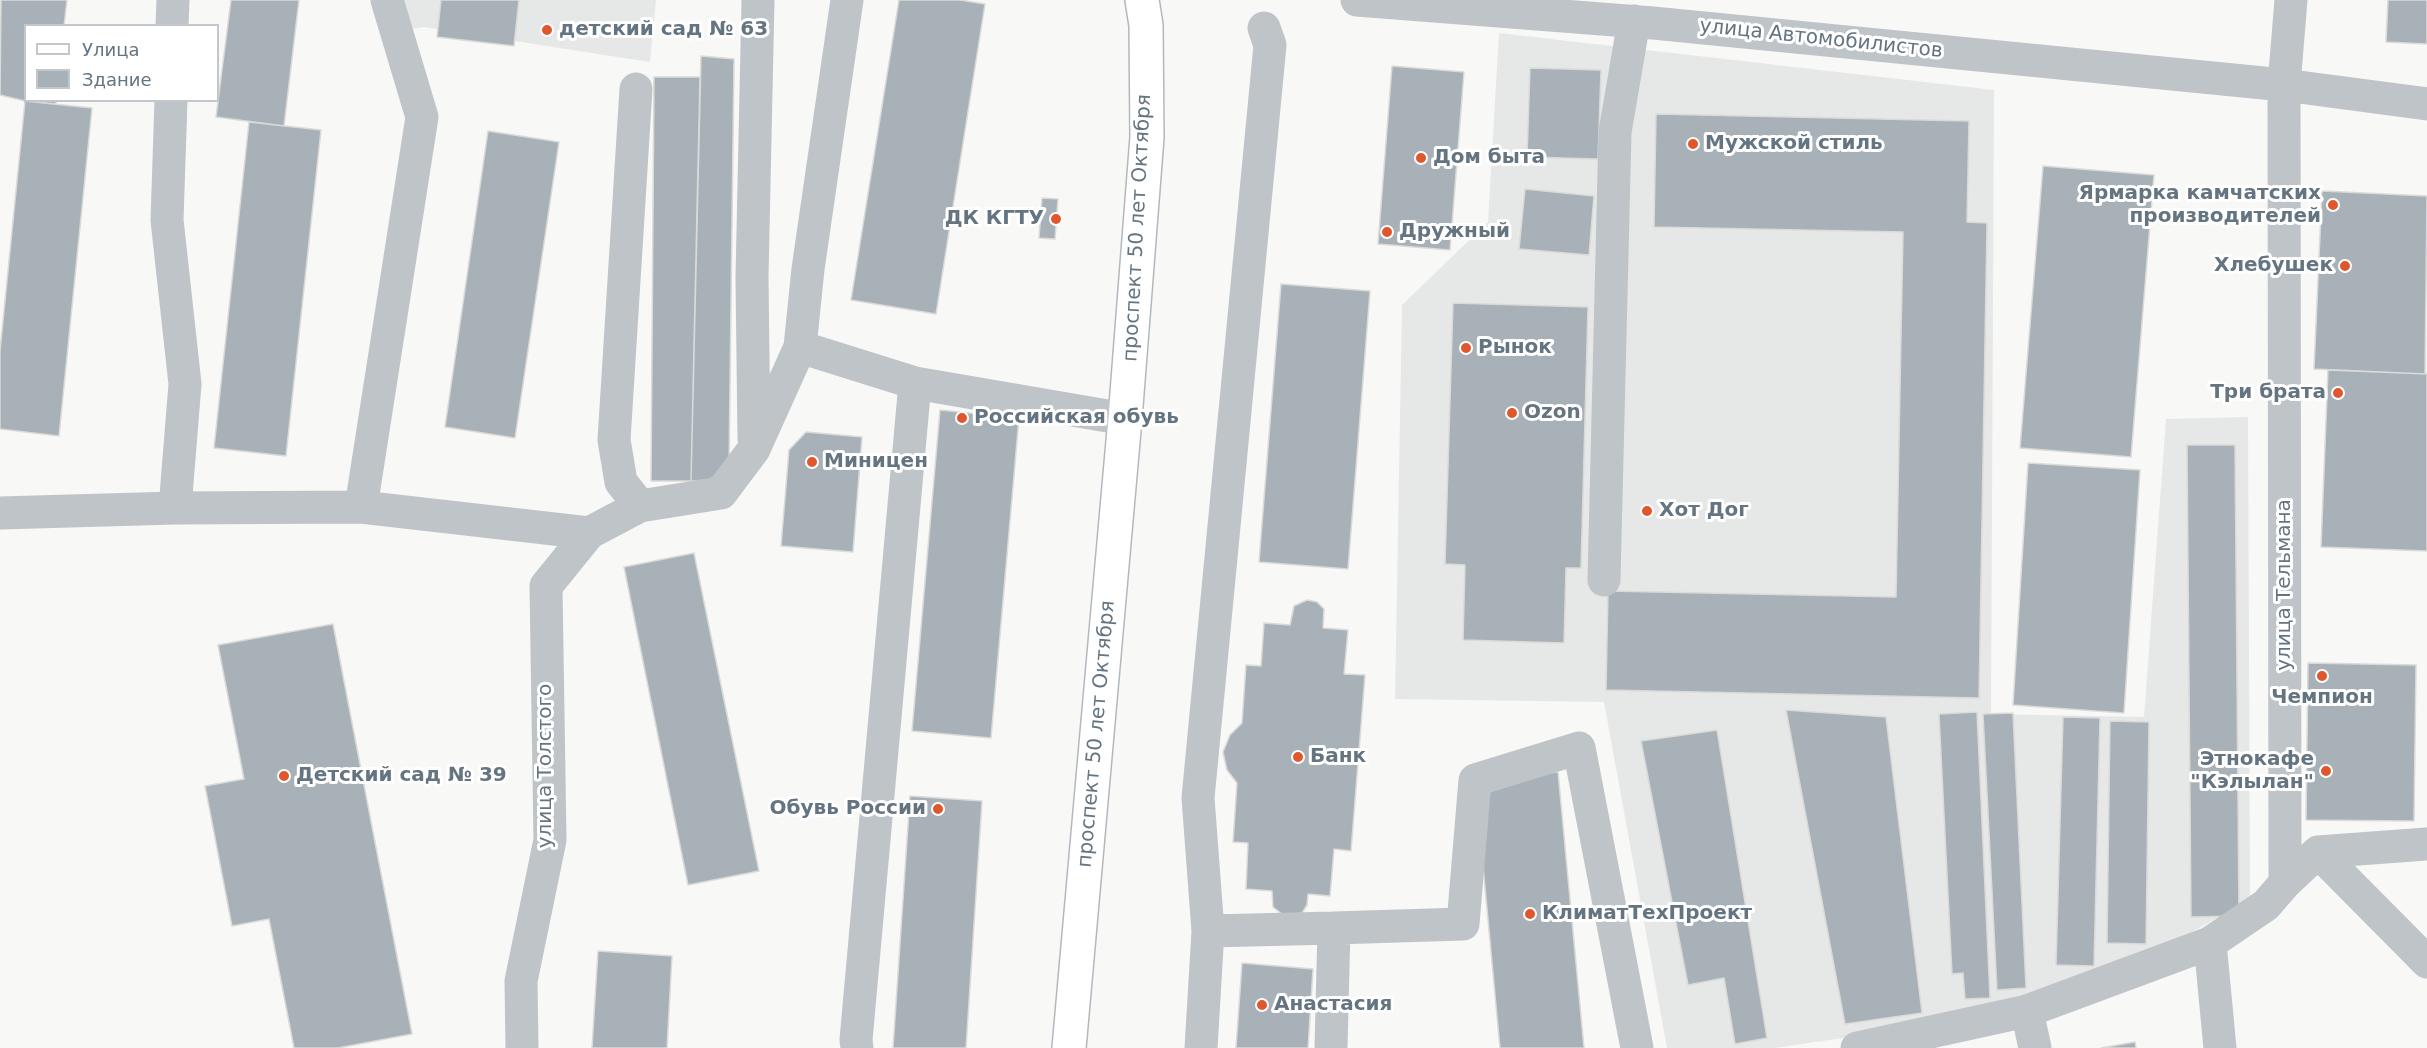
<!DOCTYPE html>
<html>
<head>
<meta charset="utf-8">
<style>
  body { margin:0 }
  #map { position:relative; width:2427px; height:1048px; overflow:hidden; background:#f8f8f6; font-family:"DejaVu Sans",sans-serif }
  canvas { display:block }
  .legend { position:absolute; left:24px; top:24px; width:195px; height:78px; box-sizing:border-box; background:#fff; border:2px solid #c1c7cc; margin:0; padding:8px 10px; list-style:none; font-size:18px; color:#647480 }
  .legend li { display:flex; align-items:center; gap:12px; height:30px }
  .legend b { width:30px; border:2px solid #c1c7cc }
</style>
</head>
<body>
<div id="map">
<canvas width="2427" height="1048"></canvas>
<ul class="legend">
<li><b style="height:8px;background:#fff"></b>Улица</li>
<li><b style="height:16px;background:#a8b1b7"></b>Здание</li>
</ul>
</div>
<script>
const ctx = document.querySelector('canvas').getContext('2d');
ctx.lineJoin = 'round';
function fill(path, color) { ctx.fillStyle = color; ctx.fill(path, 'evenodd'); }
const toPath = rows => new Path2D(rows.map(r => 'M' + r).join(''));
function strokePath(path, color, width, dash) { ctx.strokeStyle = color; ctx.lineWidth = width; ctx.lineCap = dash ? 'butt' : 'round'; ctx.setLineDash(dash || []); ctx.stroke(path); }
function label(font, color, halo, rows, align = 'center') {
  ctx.font = font + ' "DejaVu Sans",sans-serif'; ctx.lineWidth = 6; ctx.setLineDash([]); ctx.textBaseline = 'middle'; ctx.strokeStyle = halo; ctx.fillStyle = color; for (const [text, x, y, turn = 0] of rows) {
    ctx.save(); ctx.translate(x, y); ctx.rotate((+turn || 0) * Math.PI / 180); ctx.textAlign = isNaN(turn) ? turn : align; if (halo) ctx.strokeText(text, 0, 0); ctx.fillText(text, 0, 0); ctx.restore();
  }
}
const built = toPath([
  [374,0,656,0,650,62,424,27,385,33],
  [1499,33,1994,90,1991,714,2144,717,2166,419,2248,417,2250,899,2150,956,2026,997,1916,1027,1775,1048,1667,1048,1604,702,1395,699,1402,305,1488,222]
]);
const building = toPath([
  [1,0,67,0,64,26,26,26,26,100,56,100,56,104,25,101,0,95,1,0],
  [231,0,299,0,284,126,216,117,231,0],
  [441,0,519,0,514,46,437,37,441,0],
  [899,0,960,0,985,4,936,314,851,300,899,0],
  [2388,0,2427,0,2427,44,2386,42,2388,0],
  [701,56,734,59,729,467,709,480,691,481,701,56],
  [1392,66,1464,72,1450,250,1378,244,1392,66],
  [1530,68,1601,70,1598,159,1527,157,1530,68],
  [654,77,700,77,691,481,651,481,654,77],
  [25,101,92,108,59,436,0,429,0,351,25,101],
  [1656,114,1969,121,1967,222,1987,223,1979,698,1606,690,1608,591,1896,597,1903,232,1654,227,1656,114],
  [249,122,321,130,286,456,214,448,249,122],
  [488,131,559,142,515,438,445,427,488,131],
  [2043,166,2154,175,2131,457,2020,448,2043,166],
  [1525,189,1594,196,1589,255,1519,249,1525,189],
  [2322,191,2427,196,2425,374,2314,369,2322,191],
  [1042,198,1058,199,1055,239,1039,238,1042,198],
  [1281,284,1370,291,1348,569,1259,562,1281,284],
  [1453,303,1588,307,1581,568,1566,568,1564,643,1463,640,1465,565,1445,564,1453,303],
  [2328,370,2427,374,2427,551,2321,547,2328,370],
  [940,410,1019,418,991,738,912,731,940,410],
  [806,432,862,437,853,552,781,546,789,450,806,432],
  [2187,445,2235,445,2239,916,2191,917,2187,445],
  [2028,463,2140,470,2124,713,2013,705,2028,463],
  [694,553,759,871,688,885,624,567,694,553],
  [1307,600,1317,602,1324,609,1323,628,1348,630,1344,674,1365,675,1351,851,1334,849,1330,896,1308,894,1307,905,1302,913,1283,915,1273,907,1272,891,1246,889,1248,843,1233,842,1237,783,1227,770,1223,752,1230,735,1242,723,1246,665,1261,666,1264,623,1290,625,1294,606,1307,600],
  [333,624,412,1034,338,1048,294,1048,269,919,232,926,205,786,244,779,218,645,333,624],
  [2308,663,2416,665,2414,821,2306,820,2308,663],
  [1786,710,1886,717,1922,1013,1845,1024,1786,710],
  [1977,712,1990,998,1965,999,1963,973,1952,974,1939,714,1977,712],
  [2013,713,2026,988,1997,990,1983,714,2013,713],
  [2063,717,2100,718,2094,966,2056,965,2063,717],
  [2110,721,2149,722,2146,944,2107,943,2110,721],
  [1717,730,1767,1038,1735,1044,1724,978,1688,985,1641,741,1717,730],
  [1558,772,1584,1048,1500,1048,1475,780,1558,772],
  [910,796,982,801,966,1048,893,1048,910,796],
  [598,951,672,956,667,1048,592,1048,598,951],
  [1242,963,1313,969,1308,1048,1236,1048,1242,963],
  [2135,1042,2136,1048,2101,1048,2135,1042]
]);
const minor = toPath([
  [1357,0,1653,23,2284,85,2427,104],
  [172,26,173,0],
  [636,89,614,440,621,482,640,506],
  [171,100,167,220,185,384,175,508],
  [800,347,808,269,847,0],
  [754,439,752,277,758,0],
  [361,507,422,117,387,0],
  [0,513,175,508,361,507,589,533],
  [1604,580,1615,132,1634,21],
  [2318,852,2427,962],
  [2285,883,2318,852,2427,844],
  [1334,928,1463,924,1475,780,1579,748,1637,1048],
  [1208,931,1334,928,1331,1048],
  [2027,1011,2035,1048],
  [522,1048,521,981,550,840,546,586,589,533,640,506,721,493,754,449,800,347,915,383,1125,419],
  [857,1048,856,1040,915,383],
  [1201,1048,1208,931,1198,798,1270,45,1264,28],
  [1857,1048,2027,1011,2210,943],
  [2220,1048,2210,943,2266,905,2285,883,2284,85,2291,0]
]);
const major = toPath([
  [1069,1048,1125,419,1147,137,1146,25,1142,0]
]);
const markers = [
  [547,30,6,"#e0572e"],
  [1693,144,6,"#e0572e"],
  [1421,158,6,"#e0572e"],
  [2333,205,6,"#e0572e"],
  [1056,219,6,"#e0572e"],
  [1387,232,6,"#e0572e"],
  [2345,266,6,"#e0572e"],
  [1466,348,6,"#e0572e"],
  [2338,393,6,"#e0572e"],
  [1512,413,6,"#e0572e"],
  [962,418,6,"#e0572e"],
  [812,462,6,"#e0572e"],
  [1647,511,6,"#e0572e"],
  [2322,676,6,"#e0572e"],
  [1298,757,6,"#e0572e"],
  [2326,771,6,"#e0572e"],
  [284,776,6,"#e0572e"],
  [938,809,6,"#e0572e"],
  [1530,914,6,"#e0572e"],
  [1262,1005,6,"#e0572e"]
];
const poiNames = [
  ["детский сад № 63",559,30],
  ["Мужской стиль",1705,144],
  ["Дом быта",1433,158],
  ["Ярмарка камчатских",2321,194,"right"],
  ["производителей",2321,217,"right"],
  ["ДК КГТУ",1044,219,"right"],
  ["Дружный",1399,232],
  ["Хлебушек",2333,266,"right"],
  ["Рынок",1478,348],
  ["Три брата",2326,393,"right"],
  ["Ozon",1524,413],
  ["Российская обувь",974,418],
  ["Миницен",824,462],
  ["Хот Дог",1659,511],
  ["Чемпион",2322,698,"center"],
  ["Банк",1310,757],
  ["Этнокафе",2314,760,"right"],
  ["\"Кэлылан\"",2314,783,"right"],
  ["Детский сад № 39",296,776],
  ["Обувь России",926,809,"right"],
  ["КлиматТехПроект",1542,914],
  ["Анастасия",1274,1005]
];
const streetNames = [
  ["улица Автомобилистов",1821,39,6],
  ["проспект 50 лет Октября",1138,228,-87],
  ["улица Тельмана",2285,585,-90],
  ["проспект 50 лет Октября",1097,734,-85],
  ["улица Толстого",546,766,-90]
];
fill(built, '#e6e7e7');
fill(building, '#a8b1b7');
strokePath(building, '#dadad8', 1.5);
strokePath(major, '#b3b8bc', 36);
strokePath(minor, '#bfc4c8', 33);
strokePath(major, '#fff', 33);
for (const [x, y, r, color] of markers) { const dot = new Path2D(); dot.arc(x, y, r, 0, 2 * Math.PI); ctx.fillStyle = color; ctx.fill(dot); strokePath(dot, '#fff', 2); }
label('bold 20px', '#647480', '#fff', poiNames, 'left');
label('20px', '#647480', '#fff', streetNames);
</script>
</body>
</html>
